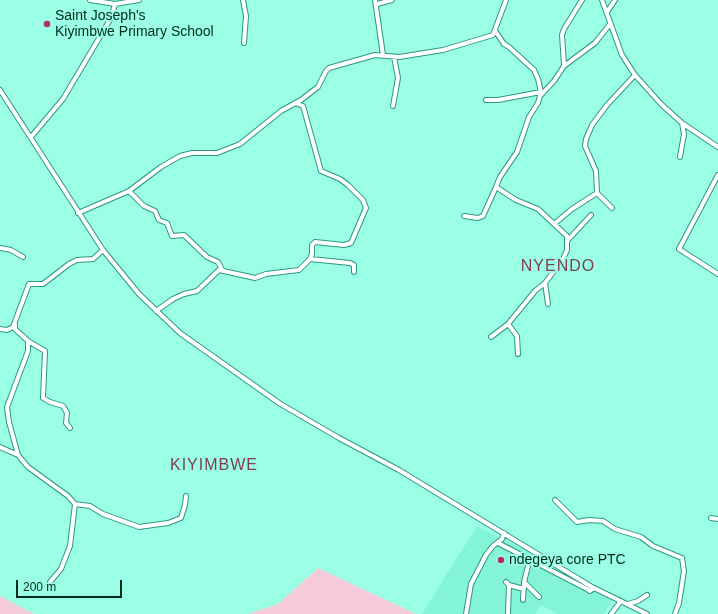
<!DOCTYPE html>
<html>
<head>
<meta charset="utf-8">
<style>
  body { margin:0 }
  #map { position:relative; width:718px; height:614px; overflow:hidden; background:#9affe5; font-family:Arial,sans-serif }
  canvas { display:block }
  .scale { position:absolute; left:16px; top:580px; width:106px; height:18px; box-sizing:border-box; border:2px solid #002b22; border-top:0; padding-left:5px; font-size:12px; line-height:14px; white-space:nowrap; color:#002b22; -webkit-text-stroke:3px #9affe5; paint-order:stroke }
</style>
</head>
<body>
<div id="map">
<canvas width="718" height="614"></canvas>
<div class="scale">200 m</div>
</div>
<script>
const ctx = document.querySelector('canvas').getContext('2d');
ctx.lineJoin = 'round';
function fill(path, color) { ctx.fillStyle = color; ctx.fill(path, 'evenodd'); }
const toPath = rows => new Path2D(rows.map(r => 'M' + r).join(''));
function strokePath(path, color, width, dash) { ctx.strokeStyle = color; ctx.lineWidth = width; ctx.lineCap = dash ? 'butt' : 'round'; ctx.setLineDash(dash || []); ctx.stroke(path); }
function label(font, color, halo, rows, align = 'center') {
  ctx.font = font + ' Arial,sans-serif'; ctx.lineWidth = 4; ctx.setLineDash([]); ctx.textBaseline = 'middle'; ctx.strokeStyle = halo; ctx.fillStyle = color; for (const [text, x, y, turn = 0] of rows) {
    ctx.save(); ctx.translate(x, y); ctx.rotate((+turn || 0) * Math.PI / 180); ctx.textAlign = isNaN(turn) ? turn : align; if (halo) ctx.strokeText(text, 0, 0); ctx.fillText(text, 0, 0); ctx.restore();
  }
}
const built = toPath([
  [477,526,615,595,604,614,557,614,541,605,535,614,422,614]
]);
const green = toPath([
  [318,568,416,614,248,614,278,604],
  [0,596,34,614,0,614]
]);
const street = toPath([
  [90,0,115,4,139,0],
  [243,0,246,16,244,43],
  [375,0,383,55],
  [602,0,622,55,635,75,661,104,682,123,718,147],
  [377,4,392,0],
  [607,12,615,0],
  [496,32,504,44,509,47,534,70,538,79,541,92,538,103,529,117,517,152,500,177,496,187,516,200,538,209,554,224,572,209,597,193,596,171,585,146,586,139,592,125,607,105,635,75],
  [564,65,562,35,564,29,582,0],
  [0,90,103,250,139,294,180,333,279,403,339,438,399,470,592,587,647,614],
  [541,95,554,81,564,66,595,43,610,24],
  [486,100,498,100,541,92],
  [295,103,303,106,305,113,321,171,340,179,348,185,363,200,366,208,351,243,344,245,315,242,312,245,312,254,310,259],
  [393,106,398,78,394,57],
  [31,137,63,99,111,18,115,4],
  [680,157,684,134,682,123],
  [718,175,679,249,718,274],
  [129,191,144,206,155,211,159,220,167,223,172,236,184,235,207,257,218,262,222,270],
  [597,193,612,208],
  [78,213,129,191,161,167,180,156,192,153,217,153,240,144,281,111,301,100,318,87,326,71,329,68,375,55,399,57,443,50,493,35,506,0],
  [464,216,478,218,483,216,496,187],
  [567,241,591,215],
  [0,248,11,250,23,257],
  [548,304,545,283,563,259,567,250,567,236,554,224],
  [156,311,173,299,184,294,197,291,219,270,255,278,266,274,299,270,310,259,350,263,354,265,354,272],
  [15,324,15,329,28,341,28,351,7,407,9,422,18,455,28,467,68,496,75,504,90,506,103,514,139,527,168,523,181,518,185,505,186,496],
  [508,324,517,336,518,354],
  [0,329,7,330,13,327,29,284,43,284,69,264,77,260,93,259,103,250],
  [491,337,508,324,535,291,545,283],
  [28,341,45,351,43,398,50,402,63,406,67,413,66,423,70,428],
  [0,447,18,455],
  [555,500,577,522,589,520,603,521,615,529,641,537,653,546,682,558,684,571,679,603,675,614],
  [711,518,718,519],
  [498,543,587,589,590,591,594,588],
  [50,582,61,569,70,546,75,504],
  [506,582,509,585,524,589],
  [524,582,539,597],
  [523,600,524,582,528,566,528,558],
  [628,604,638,601,647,595],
  [466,614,471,584,486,555,493,546,502,539,504,533],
  [508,614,509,585],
  [611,614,621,601]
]);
const markers = [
  [47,24,4,"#b32c6e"],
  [501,560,4,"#b32c6e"]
];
const poiNames = [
  ["Saint Joseph's",55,16],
  ["Kiyimbwe Primary School",55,32],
  ["ndegeya core PTC",509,560]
];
const quarterNames = [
  ["NYENDO",558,267],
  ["KIYIMBWE",214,466]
];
fill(built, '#83f4d8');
fill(green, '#f6cbd9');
strokePath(street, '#2b9882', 6);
strokePath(street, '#fff', 4);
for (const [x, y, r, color] of markers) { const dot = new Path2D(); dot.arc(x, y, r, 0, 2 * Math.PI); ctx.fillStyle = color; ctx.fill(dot); strokePath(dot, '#9affe5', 1.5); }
label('14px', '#002b22', '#9affe5', poiNames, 'left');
ctx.letterSpacing = '1px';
label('16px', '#813c58', '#9affe5', quarterNames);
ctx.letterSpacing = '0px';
</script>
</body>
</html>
